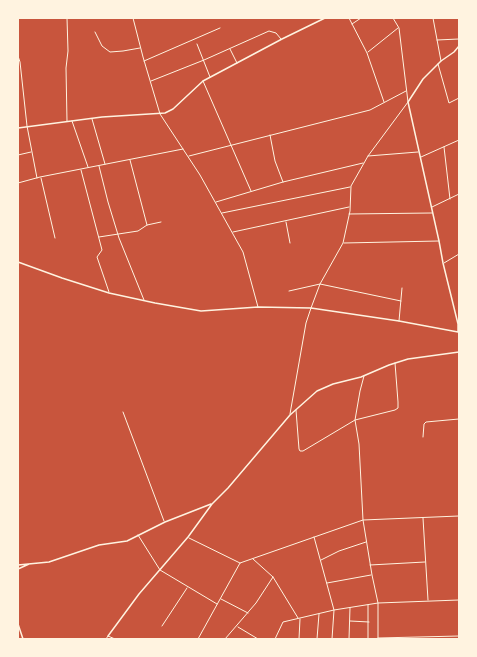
<!DOCTYPE html>
<html>
<head>
<meta charset="utf-8">
<style>
  body { margin:0 }
  #map { position:relative; width:477px; height:657px; overflow:hidden; background:#c8553d; font-family:Arial,sans-serif }
  canvas { display:block }
  .frame { position:absolute; inset:0; border:19px solid #fff3e0; pointer-events:none }
</style>
</head>
<body>
<div id="map">
<canvas width="477" height="657"></canvas>
<div class="frame"></div>
</div>
<script>
const ctx = document.querySelector('canvas').getContext('2d');
ctx.lineJoin = 'round';
const toPath = rows => new Path2D(rows.map(r => 'M' + r).join(''));
function strokePath(path, color, width, dash) { ctx.strokeStyle = color; ctx.lineWidth = width; ctx.lineCap = dash ? 'butt' : 'round'; ctx.setLineDash(dash || []); ctx.stroke(path); }
const minor = toPath([
  [133,18,143,57,160,114,200,175,243,252,258,307],
  [349,18,367,53,384,102],
  [433,18,441,61],
  [352,24,361,18],
  [95,32,102,46,110,52,123,51,140,48],
  [437,40,459,39],
  [197,44,210,77],
  [230,49,237,63],
  [368,52,398,28],
  [18,56,20,62,27,126,37,178],
  [144,61,220,28],
  [438,64,449,103,459,98],
  [151,81,204,60,269,31,276,33,281,39],
  [203,81,251,191],
  [92,119,105,164],
  [67,121,66,68,68,51,67,18],
  [72,121,88,167],
  [270,135,275,161,283,182],
  [444,147,450,199],
  [18,155,31,152],
  [189,156,370,110,406,91],
  [368,156,418,152],
  [421,157,459,140],
  [130,160,147,225],
  [99,166,108,202,119,238,144,300],
  [81,170,102,250,97,257,109,292],
  [41,178,55,238],
  [18,183,40,177,183,149],
  [216,202,283,182,363,163],
  [432,207,459,194],
  [222,213,350,187],
  [349,214,432,213],
  [286,222,290,243],
  [233,232,349,207],
  [99,237,138,231,147,225,161,222],
  [344,243,439,241],
  [444,263,459,254],
  [289,291,320,284,401,301],
  [399,321,402,288],
  [364,376,360,391,355,420,359,444,363,520,372,575,378,603,378,639],
  [296,410,299,449,300,451,303,451,355,420,395,410,398,408,398,402,395,363],
  [123,412,164,521],
  [290,414,306,323,311,308,320,284,343,243,350,211,351,186,368,156,408,102,399,28,393,18],
  [423,437,424,424,426,422,459,419],
  [423,518,428,600],
  [138,535,160,570,217,604],
  [314,537,334,610,332,639],
  [189,538,240,563],
  [253,559,273,577,298,618],
  [321,560,339,551,366,542],
  [370,565,425,562],
  [327,583,371,575],
  [221,599,248,613],
  [350,621,369,622],
  [162,626,187,588],
  [238,627,258,639],
  [378,638,459,636],
  [106,639,108,636,115,639],
  [198,639,240,563,363,520,459,516],
  [225,639,256,603,273,577],
  [275,639,283,622,334,610,378,603,459,600],
  [299,639,300,619],
  [317,639,319,614],
  [349,639,350,608],
  [368,639,368,605]
]);
const tertiary = toPath([
  [18,262,62,278,109,293,155,303,201,311,258,307,311,308,399,321,458,332],
  [458,332,458,324,443,263,439,241,408,102,423,79,441,61,454,52,459,46],
  [18,565,49,562,99,545,127,541,165,522,211,504],
  [18,569,29,564],
  [18,624,23,639],
  [108,636,139,594,188,537,212,504,228,488,290,415,317,391,333,384,361,377,389,365,408,359,459,352]
]);
const secondary = toPath([
  [18,128,102,117,165,113,173,109,203,81,282,39,325,18]
]);
strokePath(minor, '#fff3e0', 1);
strokePath(tertiary, '#fff3e0', 1.5);
strokePath(secondary, '#fff3e0', 1.5);
</script>
</body>
</html>
